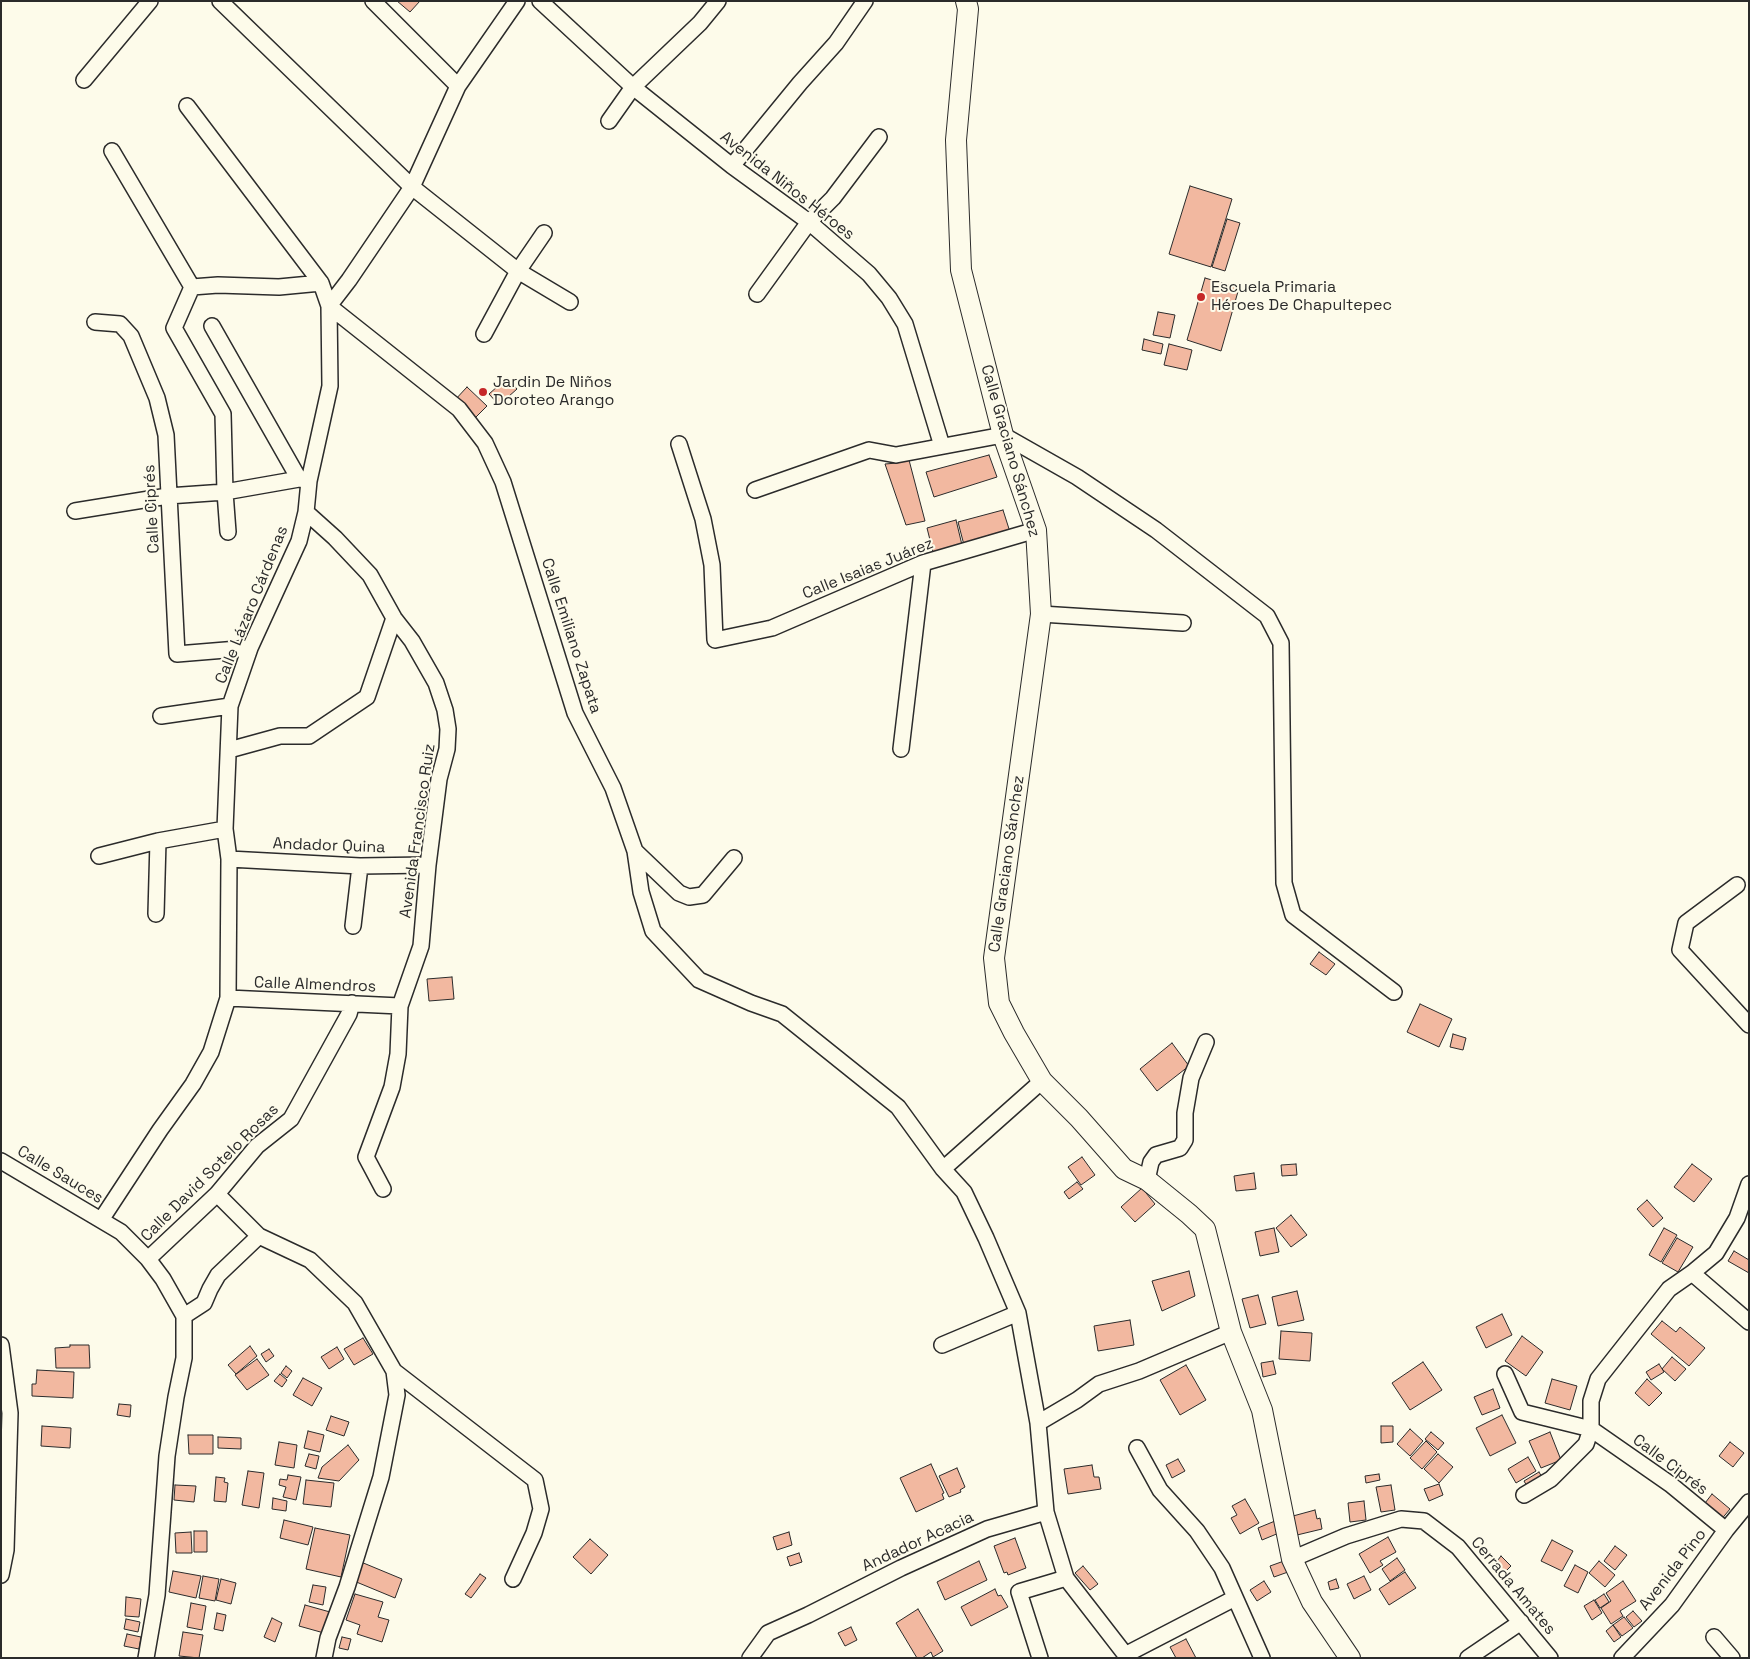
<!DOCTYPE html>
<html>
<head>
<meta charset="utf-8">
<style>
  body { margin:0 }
  #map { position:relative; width:1750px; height:1659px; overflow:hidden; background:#fdfbea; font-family:"Space Grotesk",sans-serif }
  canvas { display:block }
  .frame { position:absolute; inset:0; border:2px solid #2b2b2b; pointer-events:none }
</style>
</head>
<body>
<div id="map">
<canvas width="1750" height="1659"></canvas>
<div class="frame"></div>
</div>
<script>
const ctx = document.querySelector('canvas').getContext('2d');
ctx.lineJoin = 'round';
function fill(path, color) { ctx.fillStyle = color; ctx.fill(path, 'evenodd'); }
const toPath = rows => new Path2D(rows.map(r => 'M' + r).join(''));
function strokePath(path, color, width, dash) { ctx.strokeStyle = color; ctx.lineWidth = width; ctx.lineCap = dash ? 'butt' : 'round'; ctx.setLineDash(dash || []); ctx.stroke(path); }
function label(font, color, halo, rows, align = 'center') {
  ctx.font = font + ' "Space Grotesk",sans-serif'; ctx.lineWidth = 4; ctx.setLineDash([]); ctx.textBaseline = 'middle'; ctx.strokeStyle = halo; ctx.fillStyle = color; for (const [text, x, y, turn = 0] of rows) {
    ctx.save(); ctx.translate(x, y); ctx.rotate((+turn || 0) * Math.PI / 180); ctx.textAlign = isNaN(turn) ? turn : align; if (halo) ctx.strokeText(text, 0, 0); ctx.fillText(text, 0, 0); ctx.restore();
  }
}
const building = toPath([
  [397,1,420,1,410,12,397,1],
  [1190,186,1232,199,1211,267,1169,254,1190,186],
  [1227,219,1240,223,1225,271,1212,267,1227,219],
  [1205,278,1239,288,1221,351,1187,340,1205,278],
  [1158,312,1175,315,1170,338,1153,335,1158,312],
  [1144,339,1163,344,1161,354,1142,350,1144,339],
  [1169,344,1192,350,1187,370,1164,365,1169,344],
  [507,378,517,389,499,405,489,394,507,378],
  [467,387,487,406,474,419,454,401,467,387],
  [989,455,997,477,934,497,926,472,989,455],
  [909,460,925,521,906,525,885,464,897,463,909,460],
  [1003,510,1010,532,964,545,958,522,1003,510],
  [956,520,962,545,933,552,927,528,956,520],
  [1319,952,1335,964,1326,975,1310,964,1319,952],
  [452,977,454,999,429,1001,427,979,452,977],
  [1420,1004,1452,1019,1439,1047,1407,1032,1420,1004],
  [1453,1034,1466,1038,1463,1050,1450,1047,1453,1034],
  [1172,1043,1189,1066,1157,1091,1140,1069,1172,1043],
  [1082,1157,1095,1175,1081,1185,1068,1167,1082,1157],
  [1296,1164,1297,1175,1282,1176,1281,1165,1296,1164],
  [1692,1164,1712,1179,1694,1202,1674,1187,1692,1164],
  [1254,1173,1256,1189,1236,1191,1234,1176,1254,1173],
  [1077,1182,1083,1189,1069,1199,1064,1192,1077,1182],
  [1142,1188,1155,1204,1135,1222,1121,1207,1142,1188],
  [1647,1200,1663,1218,1653,1227,1637,1209,1647,1200],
  [1291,1215,1307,1235,1291,1247,1276,1228,1291,1215],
  [1274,1228,1279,1252,1260,1256,1255,1232,1274,1228],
  [1664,1228,1677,1235,1661,1262,1649,1255,1664,1228],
  [1677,1238,1693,1247,1678,1272,1662,1263,1677,1238],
  [1734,1251,1749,1260,1749,1273,1728,1261,1734,1251],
  [1189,1271,1195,1296,1162,1311,1152,1281,1189,1271],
  [1297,1291,1304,1320,1278,1326,1272,1297,1297,1291],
  [1258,1295,1266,1324,1250,1328,1242,1299,1258,1295],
  [1502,1314,1512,1335,1486,1348,1476,1327,1502,1314],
  [1130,1320,1134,1345,1098,1351,1094,1326,1130,1320],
  [1662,1321,1676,1332,1680,1327,1705,1348,1689,1366,1651,1334,1662,1321],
  [1281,1331,1312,1333,1310,1361,1279,1359,1281,1331],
  [1522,1336,1543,1352,1526,1376,1505,1361,1522,1336],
  [363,1338,373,1354,354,1365,344,1349,363,1338],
  [70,1345,89,1345,90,1368,56,1368,55,1348,70,1347,70,1345],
  [250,1346,257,1356,236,1374,228,1365,250,1346],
  [337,1347,344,1359,329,1369,321,1357,337,1347],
  [269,1349,274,1356,266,1362,261,1354,269,1349],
  [1672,1357,1686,1369,1675,1381,1662,1369,1672,1357],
  [257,1359,269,1375,247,1390,235,1375,257,1359],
  [1273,1361,1276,1374,1263,1377,1261,1363,1273,1361],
  [1423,1362,1442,1390,1410,1410,1392,1383,1423,1362],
  [1659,1364,1664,1372,1651,1380,1646,1372,1659,1364],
  [1186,1365,1206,1400,1180,1415,1160,1380,1186,1365],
  [286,1366,292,1371,287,1378,281,1373,286,1366],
  [37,1370,74,1372,73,1398,32,1396,32,1384,36,1384,37,1370],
  [280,1374,287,1380,282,1387,274,1381,280,1374],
  [303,1378,322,1388,312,1406,293,1395,303,1378],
  [1552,1379,1577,1386,1570,1410,1545,1403,1552,1379],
  [1647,1379,1662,1393,1649,1406,1635,1393,1647,1379],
  [1493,1389,1500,1408,1482,1415,1474,1397,1493,1389],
  [119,1404,131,1405,130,1417,117,1415,119,1404],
  [1502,1415,1516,1443,1490,1456,1476,1428,1502,1415],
  [331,1416,349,1422,344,1436,326,1430,331,1416],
  [42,1426,71,1428,70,1448,41,1446,42,1426],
  [1381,1426,1393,1426,1393,1442,1381,1443,1381,1426],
  [1410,1429,1423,1441,1410,1456,1397,1444,1410,1429],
  [308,1431,324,1435,320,1452,304,1448,308,1431],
  [1431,1432,1444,1443,1438,1450,1425,1439,1431,1432],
  [1550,1432,1561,1460,1541,1468,1529,1441,1550,1432],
  [188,1435,213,1435,213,1454,189,1454,188,1435],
  [218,1437,241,1438,241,1449,218,1448,218,1437],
  [1426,1441,1437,1452,1422,1469,1410,1458,1426,1441],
  [279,1442,297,1445,294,1468,275,1465,279,1442],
  [1730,1442,1744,1453,1733,1467,1719,1456,1730,1442],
  [348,1445,359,1460,339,1481,318,1478,322,1467,348,1445],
  [309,1454,319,1456,316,1469,305,1466,309,1454],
  [1438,1454,1453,1467,1439,1483,1424,1469,1438,1454],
  [1528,1457,1536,1471,1516,1483,1508,1469,1528,1457],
  [1178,1459,1185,1471,1172,1478,1166,1465,1178,1459],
  [931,1464,944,1493,942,1494,944,1499,916,1512,900,1478,931,1464],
  [1092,1465,1094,1477,1099,1477,1101,1489,1068,1494,1064,1469,1092,1465],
  [957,1468,965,1487,960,1490,961,1492,949,1497,939,1476,957,1468],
  [248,1471,264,1473,259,1508,242,1505,248,1471],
  [1539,1472,1543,1479,1528,1488,1524,1481,1539,1472],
  [1379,1474,1380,1480,1366,1483,1365,1476,1379,1474],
  [288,1475,301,1477,296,1500,283,1497,286,1487,279,1485,280,1479,287,1480,288,1475],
  [216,1477,225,1478,224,1482,228,1483,226,1502,214,1501,216,1477],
  [306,1480,334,1483,331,1507,303,1504,306,1480],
  [1439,1484,1443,1495,1429,1501,1424,1489,1439,1484],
  [175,1485,196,1486,194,1502,174,1500,175,1485],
  [1391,1485,1395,1510,1381,1512,1376,1487,1391,1485],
  [1712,1494,1730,1509,1720,1521,1702,1507,1712,1494],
  [273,1498,287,1501,286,1511,272,1509,273,1498],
  [1245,1499,1259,1523,1240,1534,1231,1518,1237,1515,1232,1506,1245,1499],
  [1364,1501,1366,1520,1350,1522,1348,1503,1364,1501],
  [1315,1510,1317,1519,1320,1518,1322,1529,1297,1535,1293,1516,1315,1510],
  [284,1520,313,1527,308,1545,280,1538,284,1520],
  [1275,1521,1279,1533,1262,1540,1258,1528,1275,1521],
  [315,1528,350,1535,341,1577,306,1569,315,1528],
  [194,1531,207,1531,207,1552,194,1552,194,1531],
  [191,1532,192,1553,176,1553,175,1533,191,1532],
  [789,1532,792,1545,777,1550,773,1537,789,1532],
  [1388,1537,1396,1552,1380,1561,1383,1565,1370,1573,1359,1554,1388,1537],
  [1015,1538,1026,1568,1008,1575,1007,1572,1004,1573,994,1546,1015,1538],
  [590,1539,608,1555,591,1574,573,1557,590,1539],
  [1552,1540,1573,1551,1562,1571,1541,1561,1552,1540],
  [1615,1546,1627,1555,1615,1570,1604,1561,1615,1546],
  [799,1553,802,1562,790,1566,787,1557,799,1553],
  [1501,1556,1511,1566,1504,1573,1495,1564,1501,1556],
  [1397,1558,1405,1570,1390,1581,1382,1569,1397,1558],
  [979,1561,987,1580,945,1600,937,1582,979,1561],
  [1284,1561,1288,1572,1274,1577,1270,1566,1284,1561],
  [1599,1561,1615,1575,1605,1587,1589,1573,1599,1561],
  [361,1562,402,1579,395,1598,354,1581,361,1562],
  [1575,1565,1588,1572,1578,1593,1564,1586,1575,1565],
  [1083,1566,1098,1584,1090,1590,1075,1573,1083,1566],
  [173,1571,201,1576,196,1598,169,1592,173,1571],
  [1405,1572,1416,1588,1389,1605,1379,1589,1405,1572],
  [480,1574,486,1578,471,1598,465,1594,480,1574],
  [203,1576,219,1579,215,1601,199,1598,203,1576],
  [1364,1576,1371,1590,1354,1599,1347,1584,1364,1576],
  [221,1579,236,1583,231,1604,216,1600,221,1579],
  [1336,1579,1339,1588,1330,1590,1328,1582,1336,1579],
  [1264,1581,1271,1592,1257,1601,1250,1590,1264,1581],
  [1623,1581,1636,1601,1620,1611,1623,1616,1611,1624,1601,1608,1611,1601,1606,1593,1623,1581],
  [313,1585,326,1587,323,1605,309,1602,313,1585],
  [995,1589,998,1596,1001,1595,1008,1607,971,1626,961,1607,995,1589],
  [355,1594,383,1602,378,1617,389,1620,382,1642,357,1634,360,1625,346,1620,355,1594],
  [1604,1594,1609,1602,1600,1608,1595,1600,1604,1594],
  [126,1597,141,1599,139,1617,125,1616,126,1597],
  [1594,1600,1602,1613,1592,1620,1584,1606,1594,1600],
  [191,1603,206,1606,202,1630,187,1627,191,1603],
  [305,1605,330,1612,324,1633,299,1626,305,1605],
  [918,1609,943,1651,933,1657,931,1652,922,1658,917,1658,896,1623,918,1609],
  [1633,1611,1642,1621,1634,1627,1626,1617,1633,1611],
  [217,1613,226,1615,223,1631,214,1629,217,1613],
  [1624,1617,1633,1628,1622,1636,1613,1625,1624,1617],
  [272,1618,282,1623,275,1642,264,1637,272,1618],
  [126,1619,140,1622,138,1632,124,1629,126,1619],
  [1613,1625,1621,1637,1614,1642,1606,1631,1613,1625],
  [851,1627,857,1640,845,1646,838,1633,851,1627],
  [183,1632,203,1635,199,1658,179,1656,183,1632],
  [127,1634,141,1637,139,1649,124,1646,127,1634],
  [342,1637,351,1639,348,1650,339,1648,342,1637],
  [1186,1639,1196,1658,1176,1658,1170,1647,1186,1639]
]);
const minor = toPath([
  [220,1,412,187,518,271,570,302],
  [373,1,458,86],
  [540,1,633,87,732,166,809,222,869,274,889,298,905,324,942,446],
  [84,80,150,1],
  [187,106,321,283],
  [609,121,633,87,700,23,718,1],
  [112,151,192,287],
  [732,166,800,83,836,43,865,1],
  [757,294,809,222,833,198,879,137],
  [95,322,120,324,131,336,157,398,166,435,177,654,250,648],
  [212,326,299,479],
  [484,334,518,271,544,233],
  [679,444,703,519,712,565,715,640,772,628,923,563,1036,530],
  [755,490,869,450,896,455,1003,435,1077,477,1156,530,1267,616,1281,643,1284,883,1293,915,1394,992],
  [75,511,168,496,225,492,299,479,309,481],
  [306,512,335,538,370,575,394,618,412,641,436,683,445,710,448,729,447,749,439,779,428,865,421,946,400,1006,398,1054,392,1087,366,1157,383,1189],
  [228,532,225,492,223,414,174,328,192,287,218,285,279,287,321,283,329,306,459,409,485,443,503,482,575,713,613,788,635,851,641,892,653,931,699,980,751,1003,782,1014,898,1107,943,1169,964,1192,986,1238,1018,1313,1038,1423,1046,1512,1066,1578,1128,1658],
  [1041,614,1183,623],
  [161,716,230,706],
  [901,749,923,563],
  [229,750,280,736,309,736,367,697,394,618],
  [635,851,679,893,689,897,703,895,734,858],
  [99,856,158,841,225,829],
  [229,859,360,866,428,865],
  [1737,885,1686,923,1680,950,1749,1025],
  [156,914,158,841],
  [353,926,360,866],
  [228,998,400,1006],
  [1,1161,121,1232,148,1259,163,1279,184,1316,184,1358,176,1397,167,1456,157,1595,146,1658],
  [943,1169,1042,1081],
  [1147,1180,1151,1162,1156,1155,1180,1148,1185,1140,1185,1113,1191,1078,1206,1042],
  [217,1194,259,1236,310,1260,355,1303,394,1371,535,1480,541,1509,534,1533,513,1579],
  [101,1220,160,1130,193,1084,211,1052,228,998,229,859,225,829,230,706,250,648,299,541,306,512,309,481,330,386,329,306,349,280,412,187,458,86,517,1],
  [148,1259,217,1194,257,1146,291,1119,349,1014,352,1003],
  [1692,1273,1749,1322],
  [184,1316,204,1303,210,1289,218,1275,259,1236],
  [1,1345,10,1413,6,1550,1,1575],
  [942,1345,1018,1313],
  [1505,1374,1522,1412,1591,1429,1670,1484,1726,1530],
  [1038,1423,1077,1400,1099,1384,1139,1371,1231,1332],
  [1137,1448,1160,1490,1197,1531,1222,1568,1262,1658],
  [1524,1495,1551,1479,1586,1444,1591,1429,1591,1401,1598,1379,1669,1289,1692,1273,1716,1253,1737,1218,1749,1184],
  [1292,1559,1346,1536,1401,1519,1424,1521,1458,1547,1550,1658],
  [1714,1637,1732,1658],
  [1125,1655,1235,1598],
  [324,1658,328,1638,347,1587,381,1477,397,1395,394,1371],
  [750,1658,768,1633,808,1615,901,1568,987,1529,1046,1512],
  [1040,1658,1019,1592,1066,1578],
  [1468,1658,1521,1622],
  [1622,1658,1672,1605,1726,1530,1749,1502]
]);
const tertiary = toPath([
  [966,1,968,9,956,140,961,270,1003,435,1036,530,1041,614,994,958,999,1003,1014,1033,1042,1081,1079,1118,1124,1169,1147,1180,1189,1214,1205,1229,1231,1332,1262,1410,1292,1559,1312,1602,1350,1658]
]);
const markers = [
  [1201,297,5,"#c62828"],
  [483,392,5,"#c62828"]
];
const streetNames = [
  ["Avenida Niños Héroes",787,186,38],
  ["Calle Graciano Sánchez",1010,451,74],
  ["Calle Ciprés",152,509,-93],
  ["Calle Isaias Juárez",868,569,-22],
  ["Calle Lázaro Cárdenas",252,605,-68],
  ["Calle Emiliano Zapata",571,636,72],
  ["Avenida Francisco Ruiz",418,831,-82],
  ["Andador Quina",329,846,2],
  ["Calle Graciano Sánchez",1007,864,-82],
  ["Calle Almendros",315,985,2],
  ["Calle David Sotelo Rosas",210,1173,-45],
  ["Calle Sauces",60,1175,31],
  ["Calle Ciprés",1670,1465,37],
  ["Andador Acacia",918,1542,-25],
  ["Avenida Pino",1673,1570,-52],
  ["Cerrada Amates",1513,1586,50]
];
const poiNames = [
  ["Escuela Primaria",1211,288],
  ["Héroes De Chapultepec",1211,306],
  ["Jardin De Niños",493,383],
  ["Doroteo Arango",493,401]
];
fill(building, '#f2b8a0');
strokePath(building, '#2b2b2b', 1);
strokePath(minor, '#2b2b2b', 18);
strokePath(tertiary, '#2b2b2b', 22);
strokePath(minor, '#fdfbea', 15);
strokePath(tertiary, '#fdfbea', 20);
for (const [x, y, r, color] of markers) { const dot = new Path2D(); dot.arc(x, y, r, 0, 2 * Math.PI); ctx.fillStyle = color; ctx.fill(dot); strokePath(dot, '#fdfbea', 2); }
label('16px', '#2b2b2b', '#fdfbea', streetNames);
label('16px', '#2b2b2b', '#fdfbea', poiNames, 'left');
</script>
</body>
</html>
